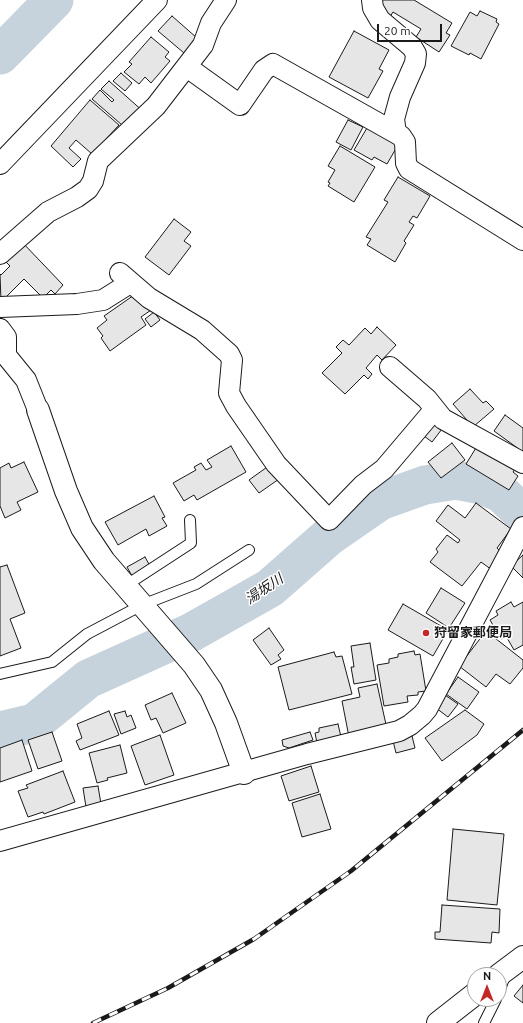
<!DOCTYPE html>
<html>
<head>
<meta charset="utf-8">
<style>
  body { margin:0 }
  #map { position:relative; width:523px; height:1023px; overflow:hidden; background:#fff; font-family:Ubuntu,sans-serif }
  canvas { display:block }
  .north { position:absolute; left:467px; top:967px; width:40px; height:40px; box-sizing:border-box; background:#fff; border:1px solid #a3a3a3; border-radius:50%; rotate:0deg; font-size:11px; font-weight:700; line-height:16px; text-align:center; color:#1a1a1a }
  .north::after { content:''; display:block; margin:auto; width:14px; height:18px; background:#c62828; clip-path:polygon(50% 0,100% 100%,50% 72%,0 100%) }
  .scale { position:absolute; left:377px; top:24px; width:65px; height:18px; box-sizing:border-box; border:2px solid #1a1a1a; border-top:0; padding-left:5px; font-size:12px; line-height:14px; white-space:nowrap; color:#1a1a1a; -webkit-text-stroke:3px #fff; paint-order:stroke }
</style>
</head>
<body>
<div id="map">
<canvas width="523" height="1023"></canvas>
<div class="north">N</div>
<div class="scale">20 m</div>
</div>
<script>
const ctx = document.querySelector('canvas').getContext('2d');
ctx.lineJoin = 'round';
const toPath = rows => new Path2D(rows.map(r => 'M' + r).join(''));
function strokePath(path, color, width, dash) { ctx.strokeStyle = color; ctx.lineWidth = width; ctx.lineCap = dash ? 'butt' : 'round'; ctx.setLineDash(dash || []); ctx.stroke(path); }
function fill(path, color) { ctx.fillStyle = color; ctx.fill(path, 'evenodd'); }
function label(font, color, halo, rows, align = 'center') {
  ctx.font = font + ' Ubuntu,"Noto Sans JP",sans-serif'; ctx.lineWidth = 3; ctx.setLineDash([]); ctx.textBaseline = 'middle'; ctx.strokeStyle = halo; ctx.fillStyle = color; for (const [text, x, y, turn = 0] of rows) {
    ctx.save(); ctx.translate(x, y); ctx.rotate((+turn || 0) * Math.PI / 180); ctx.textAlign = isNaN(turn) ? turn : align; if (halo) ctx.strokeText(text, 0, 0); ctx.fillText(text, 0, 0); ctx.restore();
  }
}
const river = toPath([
  [0,55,54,0],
  [0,731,34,723,88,679,192,632,270,588,328,537,380,501,425,485,456,480,482,485,501,493,523,514]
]);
const building = toPath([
  [380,0,414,0,452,23,446,33,450,35,439,52,416,37,421,29,393,12,390,17,375,8,380,0],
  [480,11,497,19,496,22,499,24,481,59,470,53,469,55,451,46,470,12,477,16,480,11],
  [172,16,197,38,184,53,158,31,172,16],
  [354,31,389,50,379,69,383,71,368,98,329,77,354,31],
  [151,37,169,52,165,57,170,61,151,83,145,77,139,84,124,72,132,64,129,62,151,37],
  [121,73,132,83,125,91,113,81,121,73],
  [109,81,145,113,122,125,92,99,100,90,112,102,114,100,101,89,109,81],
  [90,100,119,125,92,154,76,140,69,148,81,159,73,167,51,146,90,100],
  [348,120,363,127,351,150,336,142,348,120],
  [367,128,398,145,387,164,374,157,372,160,354,150,367,128],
  [340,146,375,167,354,202,328,186,330,183,328,182,335,170,328,166,340,146],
  [398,177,430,196,417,218,413,216,409,222,414,225,404,241,406,243,395,262,367,245,371,239,366,237,388,202,384,200,398,177],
  [174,219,191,232,184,241,191,246,169,275,145,257,174,219],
  [21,241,63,285,55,294,51,290,43,298,24,279,1,302,0,274,1,275,10,266,3,259,21,241],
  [137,293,154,308,141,317,146,325,110,351,101,338,103,336,97,328,107,320,104,316,137,293],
  [154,312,160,320,151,327,145,319,154,312],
  [377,327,396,345,382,360,377,355,366,368,372,374,368,379,364,375,345,394,322,373,342,353,336,347,343,340,349,345,365,328,371,334,377,327],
  [470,389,483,403,486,401,494,409,473,427,453,404,470,389],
  [505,415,523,428,523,452,494,431,505,415],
  [435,423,442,429,432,442,424,436,435,423],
  [452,443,465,460,441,478,428,462,452,443],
  [479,443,517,466,513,472,518,476,509,490,466,464,479,443],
  [231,446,246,472,197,500,194,495,184,501,173,483,196,470,194,467,201,463,206,470,212,467,207,460,231,446],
  [24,462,38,492,17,502,21,510,5,518,0,506,0,468,9,463,11,468,24,462],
  [270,465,279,479,259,493,249,480,270,465],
  [154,496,165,517,162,518,167,526,149,536,146,529,118,545,105,522,154,496],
  [476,503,511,529,497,548,501,552,492,570,481,562,462,586,430,562,438,552,436,549,447,535,458,543,460,540,436,521,448,505,465,518,476,503],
  [523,555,523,578,511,566,523,555],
  [145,557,150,566,132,576,127,567,145,557],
  [7,565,25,613,10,619,21,648,0,656,0,567,7,565],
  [441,588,465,603,449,628,426,613,441,588],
  [511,602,514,607,523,602,523,645,514,650,506,636,501,639,490,620,498,615,496,611,511,602],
  [403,604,448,630,433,656,388,630,403,604],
  [269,628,284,650,278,655,281,659,271,665,253,640,269,628],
  [486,631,523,660,523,668,510,684,496,674,486,687,459,666,486,631],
  [370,643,376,680,354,684,351,667,354,667,351,646,370,643],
  [414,651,415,655,420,654,426,691,418,692,418,695,407,696,408,702,384,706,377,665,389,663,389,659,398,657,398,654,414,651],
  [334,652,336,657,342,656,352,694,289,710,278,667,334,652],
  [458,677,479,692,467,709,446,694,458,677],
  [377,684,387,729,349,737,342,701,360,697,358,688,377,684],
  [172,693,186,723,163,733,156,718,151,720,145,705,172,693],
  [445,695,458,704,448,717,436,708,445,695],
  [465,710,484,724,477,735,442,761,425,738,465,710],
  [109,711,119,735,80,750,76,741,82,738,77,724,109,711],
  [125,711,127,717,131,715,136,728,121,734,114,714,125,711],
  [338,724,341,737,317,743,315,733,319,732,319,728,338,724],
  [52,732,62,761,38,769,28,740,52,732],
  [310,732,313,740,289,748,283,746,282,740,310,732],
  [160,735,174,775,145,785,131,746,160,735],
  [412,736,415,748,396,753,393,741,412,736],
  [22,740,32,771,0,782,0,748,22,740],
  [120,745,127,773,107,778,108,780,97,783,89,753,120,745],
  [311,766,319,792,289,801,281,776,311,766],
  [63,771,75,802,44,814,43,812,28,817,18,791,28,788,26,785,63,771],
  [98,786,101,804,86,807,83,788,98,786],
  [320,794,331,829,302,837,292,803,320,794],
  [453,829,504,834,497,905,447,900,453,829],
  [442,905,500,909,499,933,492,932,491,943,435,939,435,932,440,932,442,905],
  [523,985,523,1003,514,996,523,985]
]);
const service = toPath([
  [125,586,191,543,190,520],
  [0,674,52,662,87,634,142,605,196,584,249,550],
  [499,992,506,973],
  [484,1023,496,999]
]);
const minor = toPath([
  [372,0,373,8,380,20,412,47,416,54,415,63,400,97,394,119,396,133],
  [187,67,240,105,264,70,273,64,401,136,405,142,406,163,409,169,523,240],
  [0,164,157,0],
  [0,254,48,212,77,197,88,189,93,181,98,161,156,106,203,45,211,23,226,0],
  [120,273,149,298,202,330,229,354,232,360,229,393,236,406,276,464,329,520,363,485,384,469,434,410],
  [0,307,77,304,103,300,130,283],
  [0,329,6,337,6,354],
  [0,348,26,380,38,410],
  [390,367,427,399,443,419,523,463],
  [0,841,307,754,399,731,410,725,422,715,427,709,523,527]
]);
const tertiary = toPath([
  [38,410,66,491,82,528,104,561,194,665,211,690,226,723,244,773]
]);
const primary = toPath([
  [499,975,523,957],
  [438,1023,475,994]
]);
const rail = toPath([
  [93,1023,168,988,254,939,351,871,523,730]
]);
const markers = [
  [426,633,4,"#c62828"]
];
const poiNames = [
  ["狩留家郵便局",434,633]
];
const waterNames = [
  ["湯坂川",264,589,-34]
];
strokePath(river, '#c6d2dc', 39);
fill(building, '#e6e6e6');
strokePath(building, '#1a1a1a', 1);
strokePath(service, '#1a1a1a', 12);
strokePath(minor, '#1a1a1a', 22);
strokePath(tertiary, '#1a1a1a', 24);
strokePath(primary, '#1a1a1a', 24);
strokePath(service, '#fff', 10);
strokePath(minor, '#fff', 20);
strokePath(tertiary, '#fff', 22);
strokePath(primary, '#fff', 22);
strokePath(rail, '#1a1a1a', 4.5);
strokePath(rail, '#fff', 3, [9]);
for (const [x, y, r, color] of markers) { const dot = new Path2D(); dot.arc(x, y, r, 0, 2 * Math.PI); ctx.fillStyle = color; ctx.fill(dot); strokePath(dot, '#fff', 1.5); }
label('bold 13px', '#1a1a1a', '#fff', poiNames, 'left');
label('italic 14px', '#1a1a1a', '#fff', waterNames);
</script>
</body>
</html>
